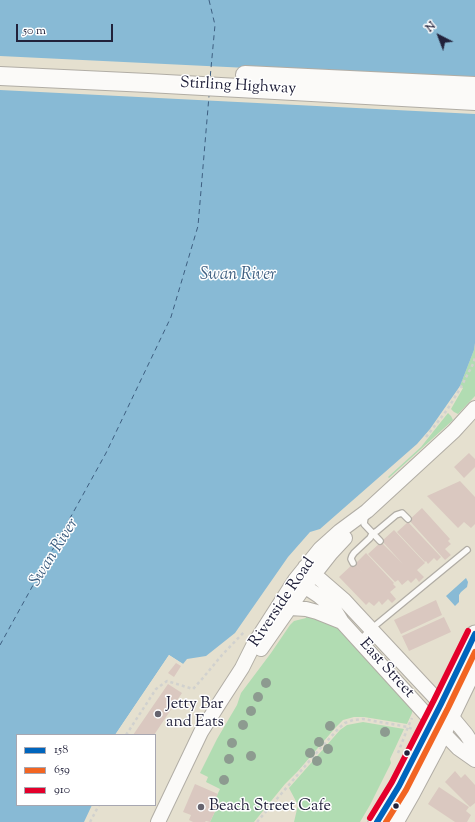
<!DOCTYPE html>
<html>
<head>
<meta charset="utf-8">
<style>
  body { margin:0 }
  #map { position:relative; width:475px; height:822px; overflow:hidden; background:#e5e0cf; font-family:"Sorts Mill Goudy",serif }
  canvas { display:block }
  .legend { position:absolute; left:16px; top:734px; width:140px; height:72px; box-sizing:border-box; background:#fff; border:1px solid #a7a7b1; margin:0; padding:5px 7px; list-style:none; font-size:12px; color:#22223b }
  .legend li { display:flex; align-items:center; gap:8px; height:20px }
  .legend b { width:20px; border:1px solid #a7a7b1 }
  .north { position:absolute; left:419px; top:16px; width:40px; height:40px; -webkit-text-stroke:3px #fff; paint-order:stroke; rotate:318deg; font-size:11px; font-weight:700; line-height:16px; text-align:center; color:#22223b }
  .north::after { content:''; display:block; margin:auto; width:14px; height:18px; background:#22223b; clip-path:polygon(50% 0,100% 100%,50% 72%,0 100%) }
  .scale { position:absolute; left:16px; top:24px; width:97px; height:18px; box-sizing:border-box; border:2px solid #22223b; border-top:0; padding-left:5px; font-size:12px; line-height:14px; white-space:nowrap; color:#22223b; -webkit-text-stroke:3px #fff; paint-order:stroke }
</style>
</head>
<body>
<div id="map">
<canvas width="475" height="822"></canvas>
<ul class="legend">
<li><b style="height:5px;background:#0065bd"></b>158</li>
<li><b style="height:5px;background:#f26522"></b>659</li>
<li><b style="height:5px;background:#e4002b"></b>910</li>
</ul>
<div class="north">N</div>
<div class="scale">50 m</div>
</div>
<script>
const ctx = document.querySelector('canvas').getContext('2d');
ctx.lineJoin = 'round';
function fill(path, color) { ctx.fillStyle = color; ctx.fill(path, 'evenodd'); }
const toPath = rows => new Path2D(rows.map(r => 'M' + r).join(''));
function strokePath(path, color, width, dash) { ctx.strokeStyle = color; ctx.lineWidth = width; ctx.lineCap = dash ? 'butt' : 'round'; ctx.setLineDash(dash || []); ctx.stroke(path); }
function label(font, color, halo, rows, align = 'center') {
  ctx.font = font + ' "Sorts Mill Goudy",serif'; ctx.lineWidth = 3; ctx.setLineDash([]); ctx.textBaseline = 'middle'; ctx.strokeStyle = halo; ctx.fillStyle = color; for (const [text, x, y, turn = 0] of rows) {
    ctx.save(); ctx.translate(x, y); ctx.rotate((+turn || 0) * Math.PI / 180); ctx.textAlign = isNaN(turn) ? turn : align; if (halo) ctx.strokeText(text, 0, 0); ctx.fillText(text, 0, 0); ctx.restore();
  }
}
const green = toPath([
  [475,343,475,396,458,414,454,412,451,409,463,388,460,386,474,350],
  [448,413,451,416,453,420,389,478,388,477,421,447],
  [306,615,333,624,342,632,413,708,412,713,407,724,364,717,354,717,343,720,336,727,298,771,285,784,254,822,210,822,219,803,214,801,220,789,206,782,208,777,200,773,217,739,237,705,241,693,271,653,290,625,294,621,306,618],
  [363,722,404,729,390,759,391,763,370,805,360,822,294,822,298,805,289,788,340,730,347,725]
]);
const water = toPath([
  [0,0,475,0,475,343,474,350,460,386,430,429,417,444,320,529,310,532,288,557,235,633,206,656,187,659,183,664,169,655,115,735,17,735,17,805,92,805,84,822,0,822],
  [466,578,468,582,467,587,461,592,459,595,459,602,455,606,446,596]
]);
const pier = toPath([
  [0,56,475,79,475,114,0,90],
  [169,655,183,664,181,666,169,658,118,735,115,735]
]);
const ferry = toPath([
  [209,0,215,25,210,79],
  [0,645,106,453,171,317,198,226,209,96]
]);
const building = toPath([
  [469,453,475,459,475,467,464,478,454,467],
  [460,481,475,497,475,524,471,528,464,522,458,528,427,496],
  [422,508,450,539,448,541,451,544,445,549,451,555,445,560,409,520],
  [408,522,441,557,437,561,434,558,428,564,426,561,425,562,397,532],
  [394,530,425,563,417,570,424,577,419,582,416,578,411,583,408,580,402,585,398,580,395,582,368,554,381,542,403,564,382,541],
  [366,553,394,583,393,584,396,587,390,592,396,599,392,603,388,599,382,605,379,601,374,606,369,602,366,605,339,577,354,563,365,576,355,564],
  [436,600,442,615,401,634,394,620],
  [444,617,451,632,409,651,402,636],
  [176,663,181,666,174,677,168,673],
  [168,684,182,693,154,735,133,735],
  [455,771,461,778,465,774,475,785,475,803,470,807,445,782],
  [195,784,218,794,214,801,219,803,210,822,206,821,205,822,193,822,189,820,191,815,183,812],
  [439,787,469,807,466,811,471,815,467,822,455,822,428,804]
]);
const path = toPath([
  [426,437,447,410,461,387,474,362,475,356],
  [126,735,156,689,167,681,193,689,202,679,222,655,245,631],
  [398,753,408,727,412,718],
  [90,822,99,805],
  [257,822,318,751,339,728,345,723,353,720,363,719,408,727,412,729]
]);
const service = toPath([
  [365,517,364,524,380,541],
  [353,563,351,559,352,556,354,553,370,538,372,534,377,531,396,515,402,513,408,519],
  [360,640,371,629,467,550]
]);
const tertiary = toPath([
  [305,567,314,574,344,600,355,612,441,704,466,734,475,748],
  [295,580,319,596,334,609,342,622,432,721,458,748,475,760],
  [290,608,306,609,317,612,342,622],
  [261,649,305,586,331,553,345,538],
  [158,822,201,732,220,702,242,668,254,644,295,580,320,549,340,531,367,511,454,431,475,408]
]);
const primary = toPath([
  [377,822,399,786,441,704,475,634],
  [395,822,411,794,436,747,475,666]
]);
const trunk = toPath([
  [245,75,475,86],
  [0,76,148,83,475,101]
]);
const bus1 = toPath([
  [377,822,399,786,441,704,475,634]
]);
const bus2 = toPath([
  [386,822,406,790,448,708,475,652]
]);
const bus3 = toPath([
  [370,818,392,782,434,700,468,631]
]);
const trees = [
  [266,683],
  [258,697],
  [251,711],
  [243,725],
  [330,726],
  [385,732],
  [319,742],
  [232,743],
  [328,749],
  [310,753],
  [251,756],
  [229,759],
  [317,761],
  [224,780]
];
const markers = [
  [158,714,4,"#66646f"],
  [407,753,3.5,"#22223b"],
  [396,806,3.5,"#22223b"],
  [201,807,4,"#66646f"]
];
const streetNames = [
  ["Stirling Highway",238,87,3],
  ["Riverside Road",283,603,-56],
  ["East Street",386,669,48]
];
const poiNames = [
  ["Jetty Bar",166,705],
  ["and Eats",166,723],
  ["Beach Street Cafe",209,807]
];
const waterNames = [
  ["Swan River",238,276],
  ["Swan River",55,553,-58]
];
fill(green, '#b1dcb2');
fill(water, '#88bad5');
fill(pier, '#e5e0cf');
strokePath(ferry, '#3e5f81', 1, [5, 4]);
fill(building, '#dac8c0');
strokePath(service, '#b1ada5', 8);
strokePath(tertiary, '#b1ada5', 16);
strokePath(primary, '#b1ada5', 19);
strokePath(trunk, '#b1ada5', 20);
strokePath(path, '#d1d1ce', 2.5, [3, 3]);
strokePath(service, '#fbfaf8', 5.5);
strokePath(tertiary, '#fbfaf8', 14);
strokePath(primary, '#fbfaf8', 17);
strokePath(trunk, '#fbfaf8', 18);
strokePath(bus1, '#0065bd', 6);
strokePath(bus2, '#f26522', 6);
strokePath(bus3, '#e4002b', 6);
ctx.fillStyle = '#8d9b90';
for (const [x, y] of trees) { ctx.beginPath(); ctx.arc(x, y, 5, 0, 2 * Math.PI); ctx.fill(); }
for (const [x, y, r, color] of markers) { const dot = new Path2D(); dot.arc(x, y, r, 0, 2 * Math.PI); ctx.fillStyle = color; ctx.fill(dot); strokePath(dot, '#fff', 1.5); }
label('16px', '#22223b', '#fff', streetNames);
label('16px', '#22223b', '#fff', poiNames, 'left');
label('italic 17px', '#3e5f81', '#fff', waterNames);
</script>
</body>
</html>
